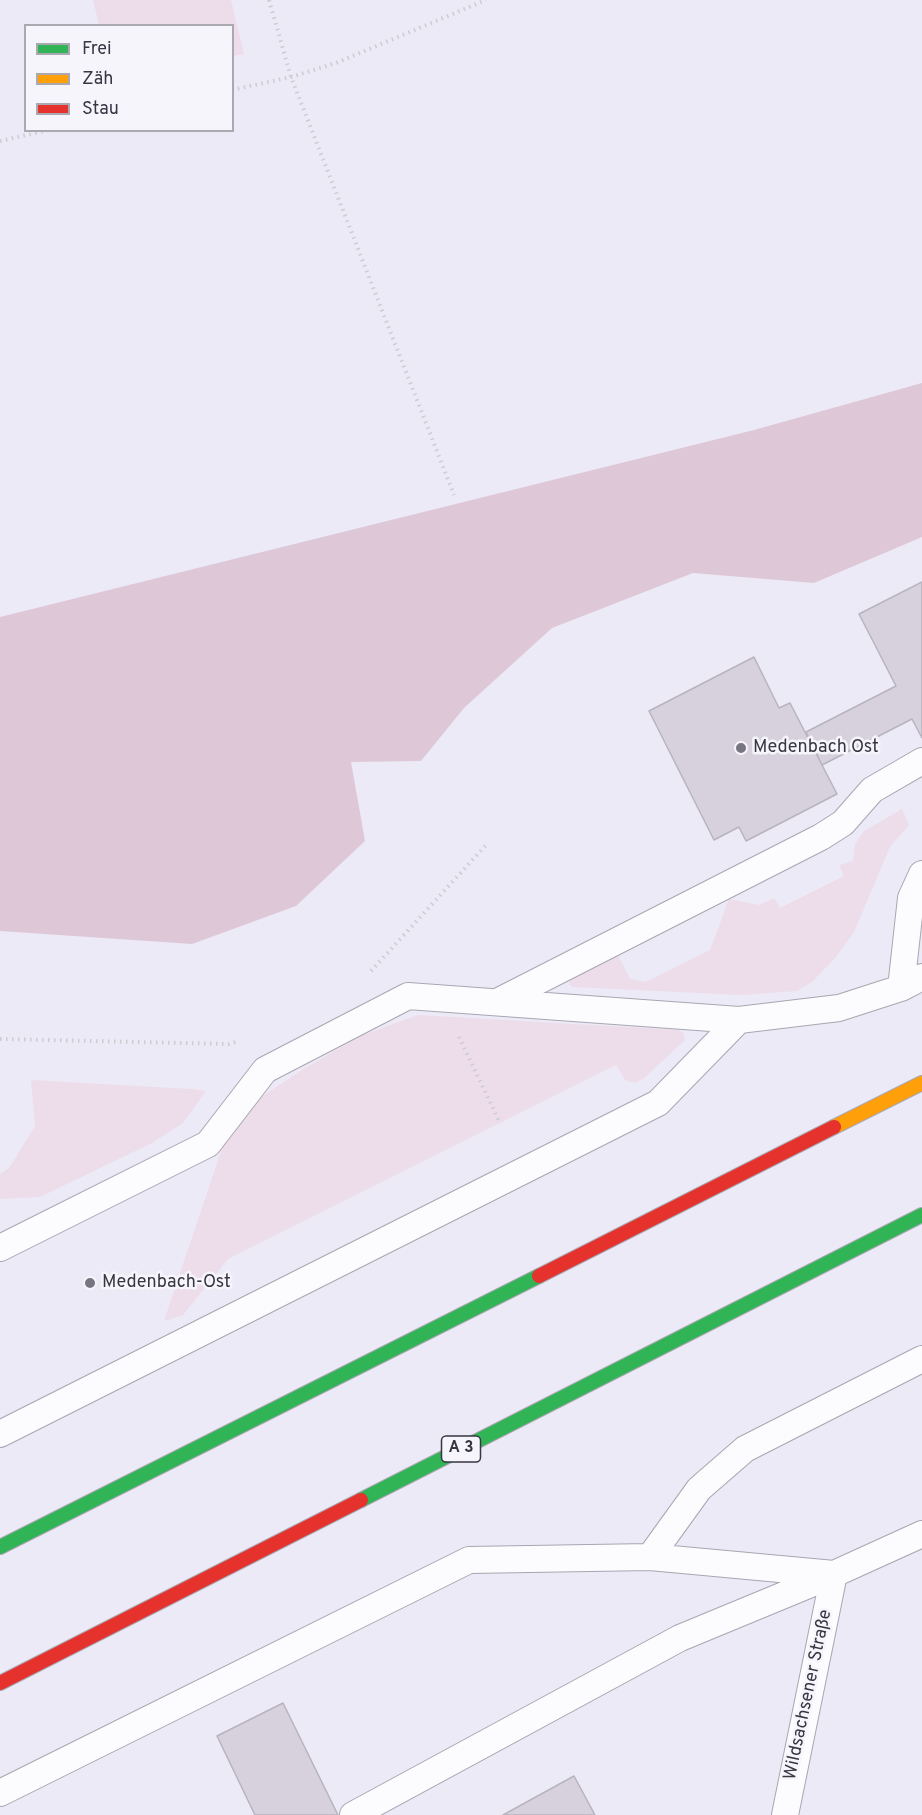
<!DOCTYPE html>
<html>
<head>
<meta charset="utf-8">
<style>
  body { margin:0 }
  #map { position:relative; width:922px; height:1815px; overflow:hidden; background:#eceaf6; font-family:Overpass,sans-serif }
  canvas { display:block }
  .legend { position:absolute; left:24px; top:24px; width:210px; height:108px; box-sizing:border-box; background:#f6f5fc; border:2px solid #aaa9b2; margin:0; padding:8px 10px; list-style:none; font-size:18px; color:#383643 }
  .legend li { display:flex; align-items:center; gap:12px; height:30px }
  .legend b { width:30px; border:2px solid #aaa9b2 }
</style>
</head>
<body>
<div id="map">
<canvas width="922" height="1815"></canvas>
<ul class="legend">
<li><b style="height:8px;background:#30b455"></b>Frei</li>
<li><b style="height:8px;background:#ff9f0a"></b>Zäh</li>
<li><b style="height:8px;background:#e5322d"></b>Stau</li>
</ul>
</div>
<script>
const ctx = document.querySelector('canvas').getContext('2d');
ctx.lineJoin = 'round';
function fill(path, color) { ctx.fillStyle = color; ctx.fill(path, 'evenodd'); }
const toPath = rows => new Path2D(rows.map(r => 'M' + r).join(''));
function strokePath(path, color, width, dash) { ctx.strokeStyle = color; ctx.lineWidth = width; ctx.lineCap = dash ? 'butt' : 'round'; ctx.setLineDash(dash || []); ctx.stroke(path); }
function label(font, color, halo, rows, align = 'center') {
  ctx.font = font + ' Overpass,sans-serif'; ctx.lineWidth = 5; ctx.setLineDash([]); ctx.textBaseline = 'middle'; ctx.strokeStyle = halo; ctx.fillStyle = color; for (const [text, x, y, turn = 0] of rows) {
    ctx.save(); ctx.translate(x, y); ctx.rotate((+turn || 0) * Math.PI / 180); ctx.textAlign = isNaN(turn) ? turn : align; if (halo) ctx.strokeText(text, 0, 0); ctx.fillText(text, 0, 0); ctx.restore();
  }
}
const green = toPath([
  [93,0,231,0,244,54,233,56,232,26,99,25],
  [902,809,909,825,890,847,854,932,836,957,812,982,797,991,741,995,573,987,569,984,572,975,617,953,630,979,646,982,710,950,729,899,759,905,774,898,780,908,844,876,839,865,853,861,855,844,864,831],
  [418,1015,679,1030,684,1034,685,1040,643,1079,635,1083,625,1080,616,1065,228,1259,183,1315,164,1321,227,1133,252,1103,302,1070,360,1036],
  [31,1080,192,1089,206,1091,183,1123,152,1143,40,1197,0,1199,0,1174,9,1168,35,1126]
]);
const forest = toPath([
  [922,383,922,537,814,583,693,573,552,628,464,708,421,761,351,762,365,841,296,906,192,944,0,931,0,617,754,430]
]);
const building = toPath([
  [922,582,922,738,912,719,822,765,806,732,896,686,859,614,922,582],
  [754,657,779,708,790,703,837,794,746,841,739,827,714,840,649,711,754,657],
  [283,1703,338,1815,255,1815,217,1736,283,1703],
  [574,1776,595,1815,503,1815,574,1776]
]);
const path = toPath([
  [269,0,291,77,454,495],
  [232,90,291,77,336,63,486,0],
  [0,141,49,130],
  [371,971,487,844],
  [459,1037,500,1123],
  [0,1039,229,1044,239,1041]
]);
const lane = toPath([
  [901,988,911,898,922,874],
  [497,1002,821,837,843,823,872,790,922,761],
  [0,1248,208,1144,265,1070,408,996,739,1020,839,1008,901,988,922,977],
  [0,1434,658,1103,739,1020],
  [650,1557,699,1489,745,1449,922,1359],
  [0,1793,469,1560,650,1557,834,1574,922,1534],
  [353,1815,680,1638,830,1576],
  [785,1815,834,1574]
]);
const fast = toPath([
  [361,1500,922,1215],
  [0,1547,539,1276]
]);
const slow = toPath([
  [834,1127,922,1083]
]);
const jam = toPath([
  [539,1276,834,1127],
  [0,1683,361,1500]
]);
const markers = [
  [741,748,6,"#777582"],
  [90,1283,6,"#777582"]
];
const shields = [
  [461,1449,39]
];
const shieldNames = [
  ["A 3",461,1449]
];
const poiNames = [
  ["Medenbach Ost",753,748],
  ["Medenbach-Ost",102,1283]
];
const streetNames = [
  ["Wildsachsener Straße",809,1695,-78]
];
fill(green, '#edddea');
fill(forest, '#dec8d7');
fill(building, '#d6d1dd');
strokePath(building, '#b8b4be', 1.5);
strokePath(lane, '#a8a6b1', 28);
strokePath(fast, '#a8a6b1', 16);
strokePath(slow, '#a8a6b1', 16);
strokePath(jam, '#a8a6b1', 16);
strokePath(path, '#ccccd1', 4, [1.5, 4.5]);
strokePath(lane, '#fcfcfe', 26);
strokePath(fast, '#30b455', 14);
strokePath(slow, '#ff9f0a', 14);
strokePath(jam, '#e5322d', 14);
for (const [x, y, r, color] of markers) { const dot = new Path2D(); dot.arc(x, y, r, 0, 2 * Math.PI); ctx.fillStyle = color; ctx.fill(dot); strokePath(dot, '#f6f5fc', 2); }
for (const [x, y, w] of shields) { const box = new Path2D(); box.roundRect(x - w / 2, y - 13, w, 26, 4.5); ctx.fillStyle = '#f6f5fc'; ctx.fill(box); strokePath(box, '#383643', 1.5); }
label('bold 16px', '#383643', null, shieldNames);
label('18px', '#383643', '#f6f5fc', poiNames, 'left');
label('18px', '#383643', '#f6f5fc', streetNames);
</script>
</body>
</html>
